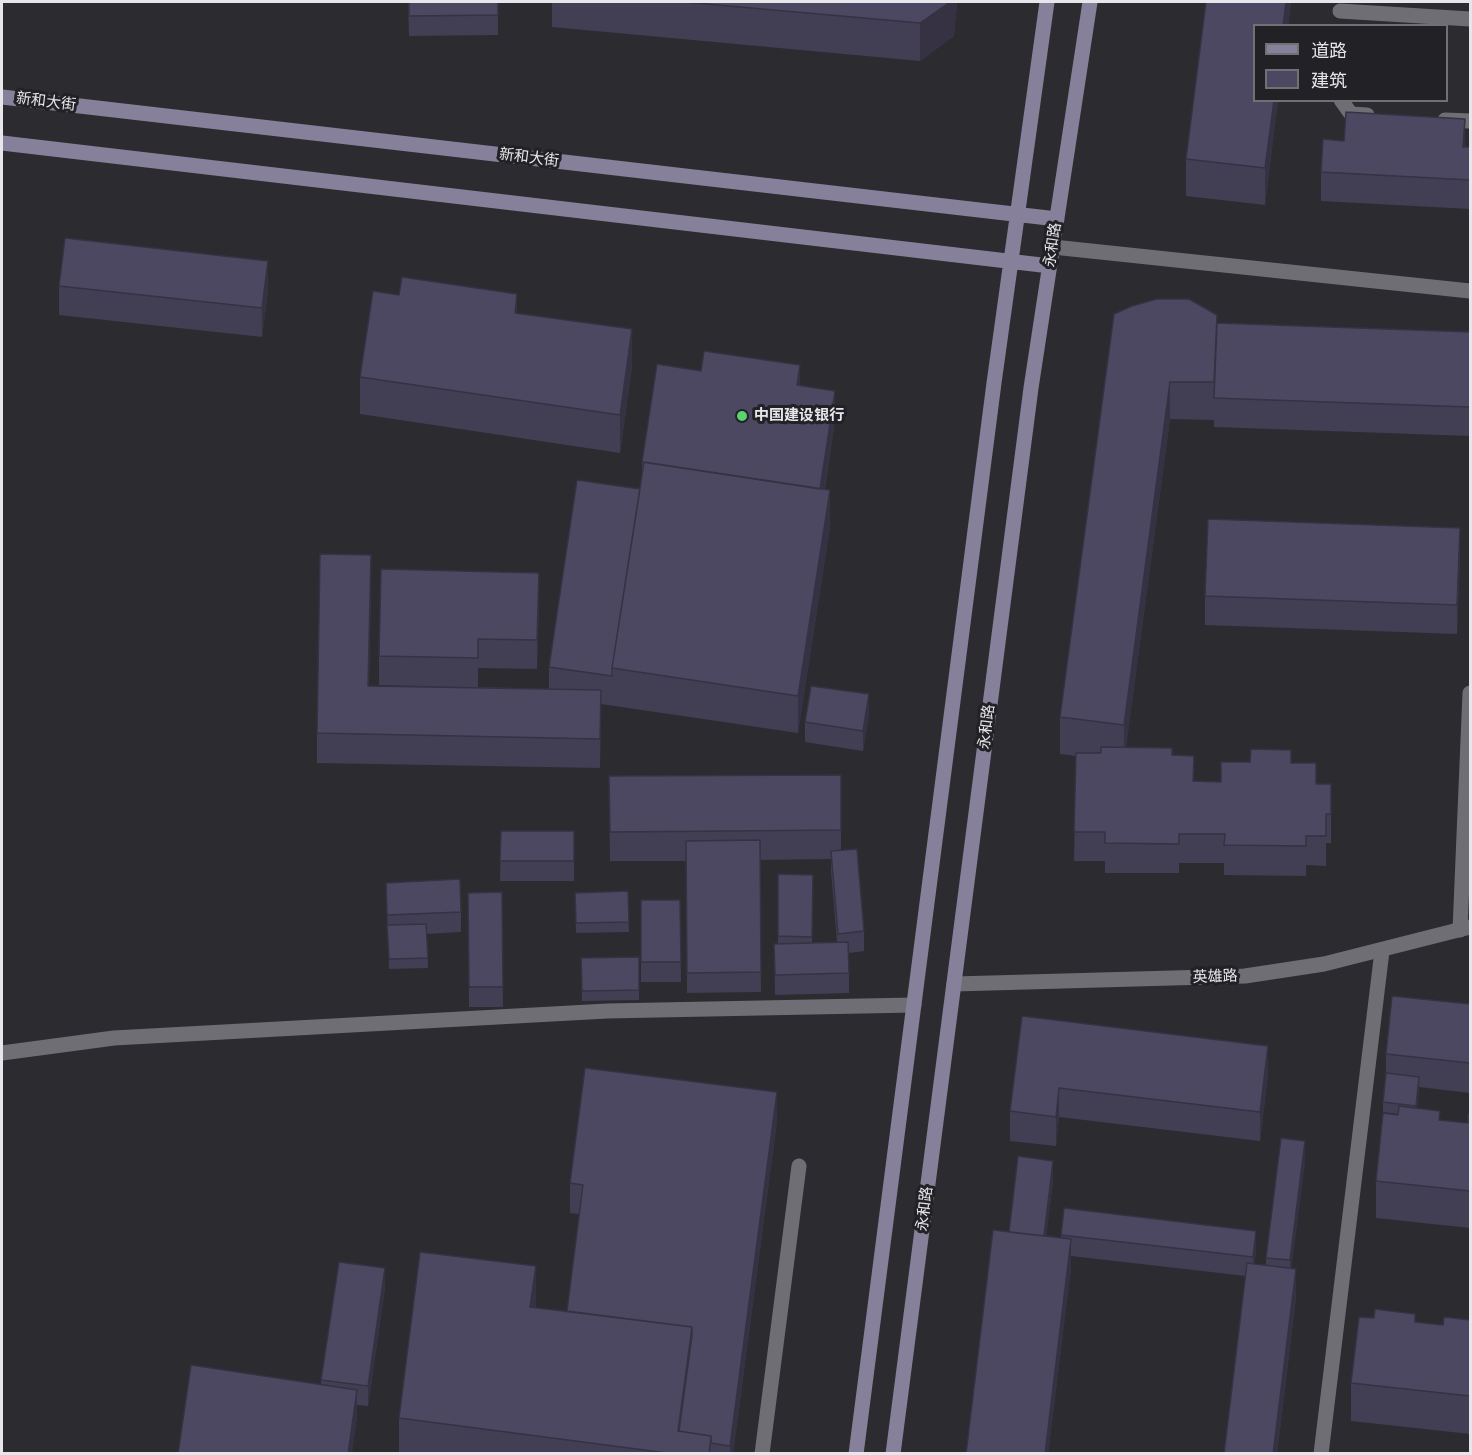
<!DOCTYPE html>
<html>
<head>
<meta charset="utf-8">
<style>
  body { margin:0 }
  #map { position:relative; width:1472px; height:1455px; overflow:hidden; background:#2c2b30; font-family:Bitter,"Noto Sans SC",serif }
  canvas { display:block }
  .frame { position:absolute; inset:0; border:3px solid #e7e6ea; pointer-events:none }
  .legend { position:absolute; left:1253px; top:24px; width:195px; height:78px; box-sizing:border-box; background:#222126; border:2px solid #717074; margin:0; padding:8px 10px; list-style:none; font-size:18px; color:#e7e6ea }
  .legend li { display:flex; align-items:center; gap:12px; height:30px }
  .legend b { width:30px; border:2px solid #717074 }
</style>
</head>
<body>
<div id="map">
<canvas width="1472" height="1455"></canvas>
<div class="frame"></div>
<ul class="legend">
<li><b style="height:8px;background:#86809b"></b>道路</li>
<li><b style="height:16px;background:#4d4861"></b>建筑</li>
</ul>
</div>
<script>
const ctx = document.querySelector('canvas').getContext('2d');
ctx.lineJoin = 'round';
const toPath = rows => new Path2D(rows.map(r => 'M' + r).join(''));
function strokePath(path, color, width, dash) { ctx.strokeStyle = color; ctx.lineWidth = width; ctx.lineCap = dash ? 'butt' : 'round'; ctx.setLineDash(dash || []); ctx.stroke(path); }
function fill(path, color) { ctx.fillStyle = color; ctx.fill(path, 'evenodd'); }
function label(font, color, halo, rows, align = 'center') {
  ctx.font = font + ' Bitter,"Noto Sans SC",serif'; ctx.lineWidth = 6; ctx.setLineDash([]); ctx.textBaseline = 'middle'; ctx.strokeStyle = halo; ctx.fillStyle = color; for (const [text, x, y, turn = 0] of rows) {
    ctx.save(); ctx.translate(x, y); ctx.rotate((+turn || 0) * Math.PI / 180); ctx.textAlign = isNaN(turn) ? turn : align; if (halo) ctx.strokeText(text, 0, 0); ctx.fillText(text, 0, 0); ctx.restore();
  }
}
const lane = toPath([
  [1340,11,1470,19],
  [1341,100,1351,114,1367,115],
  [1445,120,1470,121],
  [1460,930,1470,693],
  [2,1053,114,1038,607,1011,914,1005],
  [762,1454,799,1166],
  [1321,1454,1382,951]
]);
const street = toPath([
  [1053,247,1470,291],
  [954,984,1245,976,1324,964,1470,927]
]);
const secondary = toPath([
  [2,97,1057,219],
  [2,143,1050,266],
  [856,1454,994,383,1047,2],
  [893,1454,1031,388,1090,2]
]);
const wall = toPath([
  [408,2,498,2,498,35,409,36],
  [552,2,957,2,954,36,920,61,552,27],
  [1206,2,1291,2,1288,26,1254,26,1254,100,1278,100,1265,205,1186,196,1186,159],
  [1465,147,1470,147,1470,209,1321,201,1321,172],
  [59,286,268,290,262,337,59,315],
  [1132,306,1217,323,1470,332,1470,436,1214,427,1214,420,1170,419,1126,747,1172,755,1194,781,1221,782,1291,763,1316,784,1331,813,1331,843,1326,843,1326,866,1306,865,1306,876,1224,875,1224,863,1179,863,1179,873,1105,873,1105,861,1074,861,1076,756,1060,754,1060,717],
  [517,313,632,367,620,453,360,414,360,377],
  [800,385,835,420,825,489,830,527,798,733,601,704,600,768,317,763,317,733,371,585,369,686,461,687,379,685,379,656,539,603,537,669,478,668,478,687,549,689,549,667,640,489,642,474,642,462],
  [1460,557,1457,634,1205,625,1205,596],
  [869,714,863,751,805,742,805,722],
  [609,776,841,830,841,850,864,931,864,951,849,953,849,993,775,995,774,944,778,944,778,874,813,875,812,943,837,942,831,871,831,859,760,860,761,992,687,993,686,861,610,861],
  [501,831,574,831,574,881,500,881],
  [386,883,461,912,461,932,427,934,428,968,389,969],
  [628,891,629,932,576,933,575,893],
  [502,892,503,1007,469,1007,468,893],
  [641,900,680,900,681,982,641,982],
  [581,958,639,990,639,1000,582,1001],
  [1470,1004,1470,1093,1419,1087,1417,1108,1440,1120,1468,1123,1470,1115,1470,1228,1376,1218,1376,1181,1399,1114,1383,1112,1383,1102,1386,1073,1386,1054],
  [1022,1016,1268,1075,1260,1141,1059,1117,1056,1146,1010,1141,1010,1111],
  [777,1121,733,1454,399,1454,399,1418,536,1304,536,1308,567,1311,579,1214,570,1213,570,1183],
  [1305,1161,1291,1269,1296,1298,1277,1454,1224,1454,1246,1276,1071,1256,1071,1268,1048,1454,966,1454,1009,1232,1053,1181,1046,1236,1061,1238,1061,1235,1256,1251,1254,1264,1266,1265,1266,1258],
  [385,1288,368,1406,357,1405,357,1419,321,1385,321,1380],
  [1470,1320,1470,1434,1351,1421,1351,1383,1415,1322,1443,1325]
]);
const shadedWall = toPath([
  [950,2,957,2,954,36,920,61,920,23],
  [1286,2,1291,2,1288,26,1283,26],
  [1274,100,1278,100,1265,205,1265,168],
  [1465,119,1465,148,1463,147],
  [268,261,268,290,262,337,262,308],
  [517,294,517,331,515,313],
  [632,329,632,367,620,453,620,415],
  [800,365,800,394,797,385],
  [1170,382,1170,419,1124,762,1124,725],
  [835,391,835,420,820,518,820,489],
  [830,490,830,527,798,733,798,696],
  [1460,528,1460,557,1457,634,1457,605],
  [539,573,539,603,537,669,537,640],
  [601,690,601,719,600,768,600,739],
  [869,694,869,714,863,751,863,731],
  [1268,1046,1268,1075,1260,1141,1260,1112],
  [1419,1077,1419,1087,1416,1116,1416,1106],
  [1059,1088,1059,1117,1056,1146,1056,1117],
  [777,1092,777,1121,733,1454,730,1454,730,1446],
  [1305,1141,1305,1161,1290,1280,1290,1260],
  [1053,1161,1053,1181,1043,1265,1043,1245],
  [1256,1231,1256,1251,1253,1277,1253,1257],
  [1071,1239,1071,1268,1048,1454,1045,1454],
  [536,1266,536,1304,530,1344,530,1307],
  [385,1268,385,1288,368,1406,368,1386],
  [1296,1269,1296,1298,1277,1454,1273,1454],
  [692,1327,692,1365,682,1440,678,1431],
  [357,1390,357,1419,352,1454,348,1454]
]);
const building = toPath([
  [409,2,498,2,498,15,409,16,409,2],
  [684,2,950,2,920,23,684,2],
  [1206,2,1286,2,1283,26,1254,26,1254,100,1274,100,1265,168,1186,159,1206,2],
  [1346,112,1465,119,1463,147,1470,147,1470,180,1321,172,1323,139,1344,141,1346,112],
  [65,238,268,261,262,308,59,286,65,238],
  [402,277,517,294,515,313,632,329,620,415,360,377,373,291,399,295,402,277],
  [1157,299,1189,299,1217,315,1214,382,1170,382,1124,725,1060,717,1114,314,1132,306,1157,299],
  [1217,323,1470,332,1470,407,1214,398,1217,323],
  [704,351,800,365,797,385,835,391,820,489,642,462,657,364,701,371,704,351],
  [644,462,830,490,798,696,612,668,644,462],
  [577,480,640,489,612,668,612,676,549,667,577,480],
  [1208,519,1460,528,1457,605,1205,596,1208,519],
  [320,554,371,555,368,686,601,690,600,739,317,733,320,554],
  [381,569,539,573,537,640,478,639,478,658,379,656,381,569],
  [811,686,869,694,863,731,805,722,811,686],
  [1101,747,1172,748,1172,755,1194,756,1193,781,1221,782,1221,762,1250,762,1251,749,1291,750,1291,763,1316,763,1316,784,1331,784,1331,814,1326,814,1326,836,1306,836,1306,846,1224,845,1225,834,1179,834,1179,844,1105,843,1105,832,1074,832,1076,753,1101,753,1101,747],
  [841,775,841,830,610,832,609,776,841,775],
  [501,831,574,831,574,861,500,861,501,831],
  [760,840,761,972,687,973,686,841,760,840],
  [857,849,864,931,838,934,831,851,857,849],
  [778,874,813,875,812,937,778,936,778,874],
  [460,879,461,912,387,915,386,883,460,879],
  [628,891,629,922,576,923,575,893,628,891],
  [502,892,503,987,469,987,468,893,502,892],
  [641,900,680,900,681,962,641,962,641,900],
  [426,924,428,958,389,959,387,925,426,924],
  [848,942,849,973,775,975,774,944,848,942],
  [639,957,639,990,582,991,581,958,639,957],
  [1392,996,1470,1004,1470,1063,1386,1054,1392,996],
  [1022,1016,1268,1046,1260,1112,1059,1088,1056,1117,1010,1111,1022,1016],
  [585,1068,777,1092,730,1446,711,1443,711,1436,679,1431,692,1336,692,1327,567,1311,583,1185,570,1183,585,1068],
  [1386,1073,1419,1077,1416,1106,1383,1102,1386,1073],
  [1399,1106,1440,1111,1439,1120,1468,1123,1468,1114,1470,1115,1470,1191,1376,1181,1383,1113,1398,1115,1399,1106],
  [1281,1138,1305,1141,1290,1260,1266,1258,1281,1138],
  [1018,1156,1053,1161,1044,1236,1009,1232,1018,1156],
  [1064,1208,1256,1231,1253,1257,1061,1235,1064,1208],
  [993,1230,1071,1239,1045,1454,966,1454,993,1230],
  [420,1252,536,1266,530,1307,692,1327,678,1431,711,1436,709,1454,675,1454,399,1418,420,1252],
  [339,1262,385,1268,368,1386,321,1380,339,1262],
  [1247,1263,1296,1269,1273,1454,1224,1454,1247,1263],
  [1375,1309,1415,1314,1415,1322,1443,1325,1444,1317,1470,1320,1470,1396,1351,1383,1359,1317,1374,1318,1375,1309],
  [191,1365,357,1390,348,1454,178,1454,191,1365]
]);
const markers = [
  [742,416,6,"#59d56f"]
];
const streetNames = [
  ["新和大街",46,102,7],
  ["新和大街",529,158,7],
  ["永和路",1053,245,-82],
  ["永和路",987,727,-83],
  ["英雄路",1215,977,-2],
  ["永和路",925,1209,-83]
];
const poiNames = [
  ["中国建设银行",754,416]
];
strokePath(lane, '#6f6e74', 15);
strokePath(street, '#6f6e74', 15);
strokePath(secondary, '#86809b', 15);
fill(wall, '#423e53');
fill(shadedWall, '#363244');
fill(building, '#4d4861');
strokePath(building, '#363244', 1.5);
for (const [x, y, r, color] of markers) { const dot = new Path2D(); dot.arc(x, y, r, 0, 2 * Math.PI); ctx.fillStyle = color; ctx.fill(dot); strokePath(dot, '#222126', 2); }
label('15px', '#e7e6ea', '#222126', streetNames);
label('bold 15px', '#e7e6ea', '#222126', poiNames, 'left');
</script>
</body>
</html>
